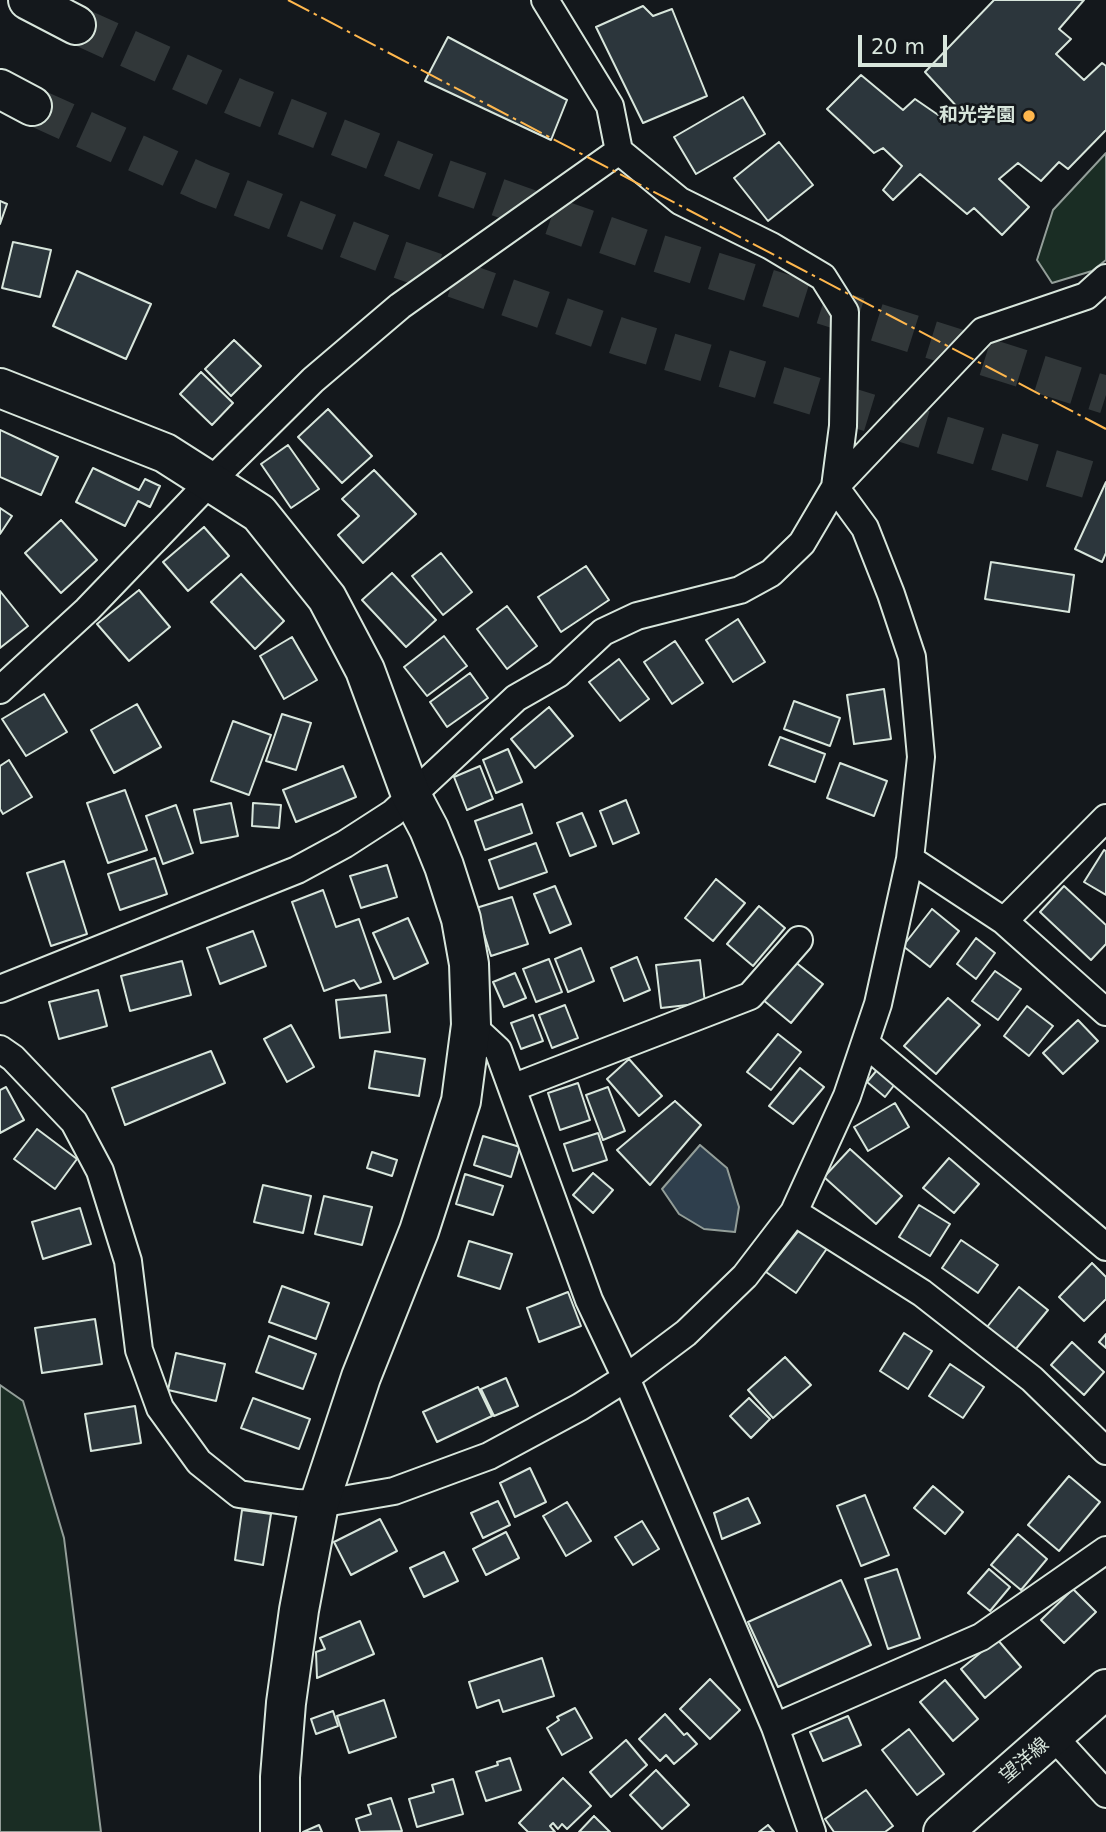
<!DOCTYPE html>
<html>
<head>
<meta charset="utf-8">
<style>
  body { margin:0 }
  #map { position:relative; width:1106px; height:1832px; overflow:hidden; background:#14181c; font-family:"DejaVu Sans",sans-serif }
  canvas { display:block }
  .scale { position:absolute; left:858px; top:35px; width:89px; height:32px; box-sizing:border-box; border:4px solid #d8e6dc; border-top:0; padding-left:9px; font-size:21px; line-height:24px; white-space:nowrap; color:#d8e6dc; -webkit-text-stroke:5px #14181c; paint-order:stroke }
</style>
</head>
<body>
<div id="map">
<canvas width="1106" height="1832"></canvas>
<div class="scale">20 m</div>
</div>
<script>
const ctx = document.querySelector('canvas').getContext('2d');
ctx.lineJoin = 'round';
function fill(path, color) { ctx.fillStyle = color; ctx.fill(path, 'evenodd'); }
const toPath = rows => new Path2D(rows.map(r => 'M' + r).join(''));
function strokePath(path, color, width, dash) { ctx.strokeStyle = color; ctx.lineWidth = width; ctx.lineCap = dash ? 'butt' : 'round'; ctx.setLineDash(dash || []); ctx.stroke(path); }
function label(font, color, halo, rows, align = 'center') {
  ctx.font = font + ' "DejaVu Sans","Noto Sans JP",sans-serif'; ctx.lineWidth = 5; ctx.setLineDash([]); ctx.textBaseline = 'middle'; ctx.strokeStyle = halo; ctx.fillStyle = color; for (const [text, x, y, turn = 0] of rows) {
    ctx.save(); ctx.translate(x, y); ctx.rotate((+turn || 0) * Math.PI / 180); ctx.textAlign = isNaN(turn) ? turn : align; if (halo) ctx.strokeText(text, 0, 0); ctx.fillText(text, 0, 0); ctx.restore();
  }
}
const green = toPath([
  [1106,153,1106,260,1092,271,1052,283,1037,260,1053,210,1106,153],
  [0,1385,23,1401,64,1538,101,1832,0,1832,0,1385]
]);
const water = toPath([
  [700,1145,727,1168,739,1207,735,1232,704,1229,679,1214,662,1189,700,1145]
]);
const building = toPath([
  [994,0,1084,0,1059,29,1071,39,1056,54,1084,80,1102,63,1106,66,1106,130,1068,169,1059,162,1041,181,1018,163,999,179,1029,207,1002,235,974,208,967,214,920,174,893,200,883,190,902,166,883,148,874,153,827,109,861,75,903,110,915,99,947,121,959,109,925,72,994,0],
  [643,6,653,16,672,9,707,96,643,123,596,27,643,6],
  [448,37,567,100,551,140,425,81,448,37],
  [743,97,765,134,696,174,674,137,743,97],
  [779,142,813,185,768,221,734,178,779,142],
  [0,201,7,204,0,224,0,201],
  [13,242,51,250,40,297,2,288,13,242],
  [77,271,151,304,126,359,53,326,77,271],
  [234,340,261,366,231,396,205,369,234,340],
  [201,372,233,403,212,425,180,394,201,372],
  [328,409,372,456,342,483,298,437,328,409],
  [0,430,58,457,41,495,0,477,0,430],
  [288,445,319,489,291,508,261,464,288,445],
  [93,468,139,490,145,479,160,486,150,507,138,501,125,526,76,502,93,468],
  [374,470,416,514,363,563,338,535,359,516,342,499,374,470],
  [1106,482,1106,553,1102,562,1075,549,1106,482],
  [0,508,12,516,0,534,0,508],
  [61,520,97,560,61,593,25,553,61,520],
  [204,527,229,556,188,591,163,562,204,527],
  [441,553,472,592,443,615,412,576,441,553],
  [991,562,1074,575,1069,612,985,599,991,562],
  [586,566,609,600,561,632,538,597,586,566],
  [392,573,436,620,406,647,362,600,392,573],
  [241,574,284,621,255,649,211,602,241,574],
  [139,590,170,627,129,661,97,624,139,590],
  [0,591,28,626,0,648,0,591],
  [507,606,537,646,507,669,477,629,507,606],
  [738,619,765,662,733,682,706,640,738,619],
  [444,636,467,666,427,696,404,667,444,636],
  [292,637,317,680,284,699,260,656,292,637],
  [675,641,703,683,672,704,644,662,675,641],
  [619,659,649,699,620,721,589,682,619,659],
  [470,673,488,698,447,727,430,702,470,673],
  [884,689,891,739,854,744,847,695,884,689],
  [44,694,67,732,26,756,2,719,44,694],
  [794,701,840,718,830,746,784,729,794,701],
  [137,704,161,747,114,773,91,730,137,704],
  [549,707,573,736,535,768,511,739,549,707],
  [282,714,311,723,296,770,266,761,282,714],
  [233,721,271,735,249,795,211,781,233,721],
  [780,737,825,754,815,782,769,765,780,737],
  [508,749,522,782,496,793,483,760,508,749],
  [9,760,32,797,3,814,0,809,0,766,9,760],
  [840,763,887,781,874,816,827,798,840,763],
  [343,766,356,797,296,822,283,790,343,766],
  [480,766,493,799,467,810,454,777,480,766],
  [125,790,147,850,108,863,87,803,125,790],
  [626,800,639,833,613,844,600,811,626,800],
  [231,803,238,836,201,843,194,810,231,803],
  [253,803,281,805,279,828,252,826,253,803],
  [522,804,532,833,485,850,475,821,522,804],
  [176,805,193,853,163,864,146,816,176,805],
  [582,813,596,846,570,856,557,823,582,813],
  [536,843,547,872,499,889,489,860,536,843],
  [1104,850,1106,851,1106,895,1084,882,1104,850],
  [155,858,167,894,120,910,108,874,155,858],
  [64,861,87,934,51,946,27,873,64,861],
  [387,865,397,897,361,908,350,876,387,865],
  [716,879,745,903,713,941,685,918,716,879],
  [555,886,571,924,550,933,534,894,555,886],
  [1064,886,1106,925,1106,944,1091,960,1040,912,1064,886],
  [323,890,336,927,359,919,381,982,360,989,354,980,324,991,292,902,323,890],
  [512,897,528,944,491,956,476,908,512,897],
  [759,906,785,928,753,966,727,944,759,906],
  [932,909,959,931,930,967,903,946,932,909],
  [408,918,428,963,394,979,373,933,408,918],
  [253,931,266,966,220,984,207,948,253,931],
  [976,938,995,953,976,979,957,964,976,938],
  [581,948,594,981,568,992,555,959,581,948],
  [637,957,650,990,624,1001,611,968,637,957],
  [549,959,562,992,536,1002,523,969,549,959],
  [700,960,705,1003,661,1008,656,965,700,960],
  [182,961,191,995,130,1011,121,976,182,961],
  [794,961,823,984,791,1023,762,999,794,961],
  [995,971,1021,989,998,1020,972,1001,995,971],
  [515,973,526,998,504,1007,493,982,515,973],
  [98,990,107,1026,59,1039,49,1002,98,990],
  [386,995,390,1032,340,1038,336,1000,386,995],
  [948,998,980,1025,936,1074,904,1046,948,998],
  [565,1005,578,1038,552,1048,539,1015,565,1005],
  [1027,1006,1053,1026,1029,1056,1004,1036,1027,1006],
  [533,1015,543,1041,521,1049,511,1023,533,1015],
  [1078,1020,1098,1041,1063,1074,1043,1053,1078,1020],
  [291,1025,314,1067,287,1082,264,1039,291,1025],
  [778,1034,801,1052,771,1090,747,1072,778,1034],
  [211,1051,225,1083,125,1125,112,1088,211,1051],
  [375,1051,425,1059,419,1096,369,1088,375,1051],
  [629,1059,662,1096,639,1116,607,1079,629,1059],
  [800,1068,824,1087,793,1124,769,1106,800,1068],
  [877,1070,895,1084,885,1097,867,1082,877,1070],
  [578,1083,590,1120,560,1130,548,1093,578,1083],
  [6,1087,24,1120,0,1133,0,1090,6,1087],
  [608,1087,625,1131,603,1140,586,1095,608,1087],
  [675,1101,701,1125,650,1185,617,1150,675,1101],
  [895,1103,909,1127,868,1151,854,1127,895,1103],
  [37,1129,77,1159,55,1189,14,1159,37,1129],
  [598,1133,607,1160,573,1171,564,1144,598,1133],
  [483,1136,520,1147,511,1177,474,1165,483,1136],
  [850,1149,902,1196,876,1224,824,1177,850,1149],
  [372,1152,397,1160,392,1176,367,1168,372,1152],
  [949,1158,979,1184,954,1213,923,1188,949,1158],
  [593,1173,613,1190,593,1213,573,1195,593,1173],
  [465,1174,503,1186,493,1215,456,1204,465,1174],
  [263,1185,311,1196,303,1233,254,1222,263,1185],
  [324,1196,372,1207,362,1245,315,1234,324,1196],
  [919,1205,950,1224,930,1256,899,1237,919,1205],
  [80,1208,91,1244,43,1259,32,1222,80,1208],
  [800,1229,828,1247,796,1293,766,1272,800,1229],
  [961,1240,998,1265,978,1293,942,1268,961,1240],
  [469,1241,512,1254,500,1289,458,1276,469,1241],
  [1092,1263,1106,1277,1106,1299,1084,1321,1059,1297,1092,1263],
  [282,1286,329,1303,316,1339,269,1322,282,1286],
  [1019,1287,1048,1310,1015,1350,987,1327,1019,1287],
  [568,1292,581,1326,539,1342,527,1308,568,1292],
  [95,1319,102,1364,42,1373,35,1328,95,1319],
  [904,1333,932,1351,908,1389,880,1371,904,1333],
  [1106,1334,1106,1348,1099,1342,1106,1334],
  [269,1336,316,1354,303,1389,256,1372,269,1336],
  [1072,1342,1104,1372,1084,1395,1051,1365,1072,1342],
  [176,1353,225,1364,216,1401,168,1390,176,1353],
  [785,1357,811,1385,773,1418,748,1390,785,1357],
  [950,1364,984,1387,963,1418,929,1396,950,1364],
  [506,1378,518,1406,494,1416,481,1389,506,1378],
  [478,1387,492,1416,437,1442,423,1412,478,1387],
  [253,1398,310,1419,299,1449,241,1428,253,1398],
  [749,1398,770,1419,751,1438,730,1416,749,1398],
  [135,1406,141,1443,91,1451,85,1414,135,1406],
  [530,1468,546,1502,515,1517,500,1483,530,1468],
  [1069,1476,1100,1502,1059,1551,1028,1525,1069,1476],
  [933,1486,963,1512,945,1534,914,1508,933,1486],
  [865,1495,889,1555,861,1566,837,1506,865,1495],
  [748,1498,760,1523,722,1539,714,1513,748,1498],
  [498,1501,510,1525,483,1538,471,1513,498,1501],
  [567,1502,591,1541,566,1556,543,1516,567,1502],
  [242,1510,271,1514,263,1565,235,1560,242,1510],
  [380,1519,397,1551,351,1575,334,1542,380,1519],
  [642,1521,659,1549,633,1565,615,1537,642,1521],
  [506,1532,519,1558,486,1575,473,1549,506,1532],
  [1018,1534,1047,1559,1021,1590,991,1565,1018,1534],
  [444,1552,458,1581,424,1597,410,1568,444,1552],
  [897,1569,920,1638,888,1649,865,1579,897,1569],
  [989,1569,1010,1587,990,1611,968,1593,989,1569],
  [841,1580,871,1645,778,1687,748,1622,841,1580],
  [1073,1589,1096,1612,1064,1643,1041,1620,1073,1589],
  [360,1621,374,1654,317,1678,316,1652,325,1649,320,1638,360,1621],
  [997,1639,1021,1667,985,1698,961,1669,997,1639],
  [542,1658,554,1696,503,1712,499,1700,477,1708,469,1682,542,1658],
  [710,1679,740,1710,710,1739,680,1709,710,1679],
  [945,1680,978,1719,953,1741,920,1702,945,1680],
  [384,1700,396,1737,349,1753,337,1716,384,1700],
  [575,1708,592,1738,562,1755,547,1728,559,1720,557,1717,575,1708],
  [333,1711,338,1726,316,1734,311,1719,333,1711],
  [665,1714,684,1735,687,1733,697,1744,674,1764,666,1755,660,1761,639,1739,665,1714],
  [848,1716,861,1745,823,1761,810,1732,848,1716],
  [909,1729,944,1774,917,1795,882,1750,909,1729],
  [626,1740,647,1765,611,1797,590,1772,626,1740],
  [510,1758,521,1790,486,1801,476,1772,498,1765,497,1762,510,1758],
  [656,1770,689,1805,662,1829,630,1795,656,1770],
  [563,1778,591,1806,567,1829,562,1824,558,1829,553,1823,550,1826,555,1832,528,1832,519,1823,563,1778],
  [453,1779,463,1814,417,1827,409,1799,434,1792,432,1785,453,1779],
  [866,1790,893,1826,885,1832,834,1832,825,1819,866,1790],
  [391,1798,402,1831,360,1832,356,1819,371,1814,368,1805,391,1798],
  [594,1816,610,1832,579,1832,594,1816],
  [319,1825,322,1832,303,1832,319,1825],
  [768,1825,774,1832,759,1832,768,1825]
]);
const highwayTunnel = toPath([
  [76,25,240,99,429,173,651,251,1106,395],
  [32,106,205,184,395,258,621,337,1106,485]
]);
const street = toPath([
  [0,690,87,610,210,482,313,380,400,306,619,151],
  [910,859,1004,921,1106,1012],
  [1004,921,1106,818],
  [0,989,297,870,345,844,393,813,516,698,558,674,603,632,637,616,740,590,771,573,802,543,835,487,983,331,1086,296,1106,278],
  [471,1025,498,1050,589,1300,626,1378,775,1727,812,1832],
  [865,1043,1106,1247],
  [0,1049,13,1058,74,1122,100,1171,128,1261,139,1350,160,1408,199,1462,239,1494,297,1503,319,1504,394,1491,489,1456,580,1407,626,1378,686,1333,745,1276,794,1212,847,1096,878,1004,910,859,921,757,912,657,891,594,865,528,835,487,843,426,845,312,823,277,771,246,680,201,619,151,610,106,545,0],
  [512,1088,750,996,799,940],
  [794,1212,922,1293,1032,1379,1106,1451],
  [775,1727,981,1637,1106,1550],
  [1053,1736,1106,1794]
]);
const secondary = toPath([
  [0,388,165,453,259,513,327,598,365,670,411,795,429,829,444,866,461,919,469,964,471,1025,461,1101,419,1231,361,1377,319,1504,299,1610,286,1703,280,1777,280,1832],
  [943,1832,1106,1689]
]);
const highway = toPath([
  [28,0,76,25],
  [0,89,32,106]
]);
const power = toPath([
  [288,0,1106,429]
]);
const markers = [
  [1029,116,7,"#ffb74d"]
];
const poiNames = [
  ["和光学園",1015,116]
];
const streetNames = [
  ["望洋線",1025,1761,-41]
];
fill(green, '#1a2d24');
strokePath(green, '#939e99', 2);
fill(water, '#2f3f4d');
strokePath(water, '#939e99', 2);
fill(building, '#2c363c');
strokePath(building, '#d8e6dc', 2);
strokePath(highwayTunnel, '#313739', 38, [38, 19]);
strokePath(street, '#d8e6dc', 30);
strokePath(secondary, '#d8e6dc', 42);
strokePath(highway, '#d8e6dc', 42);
strokePath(street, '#14181c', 26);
strokePath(secondary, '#14181c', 38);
strokePath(highway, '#14181c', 38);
strokePath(power, '#ffb74d', 2, [24, 5, 3.5, 5]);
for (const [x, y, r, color] of markers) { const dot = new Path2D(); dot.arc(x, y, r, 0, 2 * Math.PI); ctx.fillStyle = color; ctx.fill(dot); strokePath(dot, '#14181c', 2.5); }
label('bold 19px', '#d8e6dc', '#14181c', poiNames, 'right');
label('19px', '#d8e6dc', '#14181c', streetNames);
</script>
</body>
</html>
